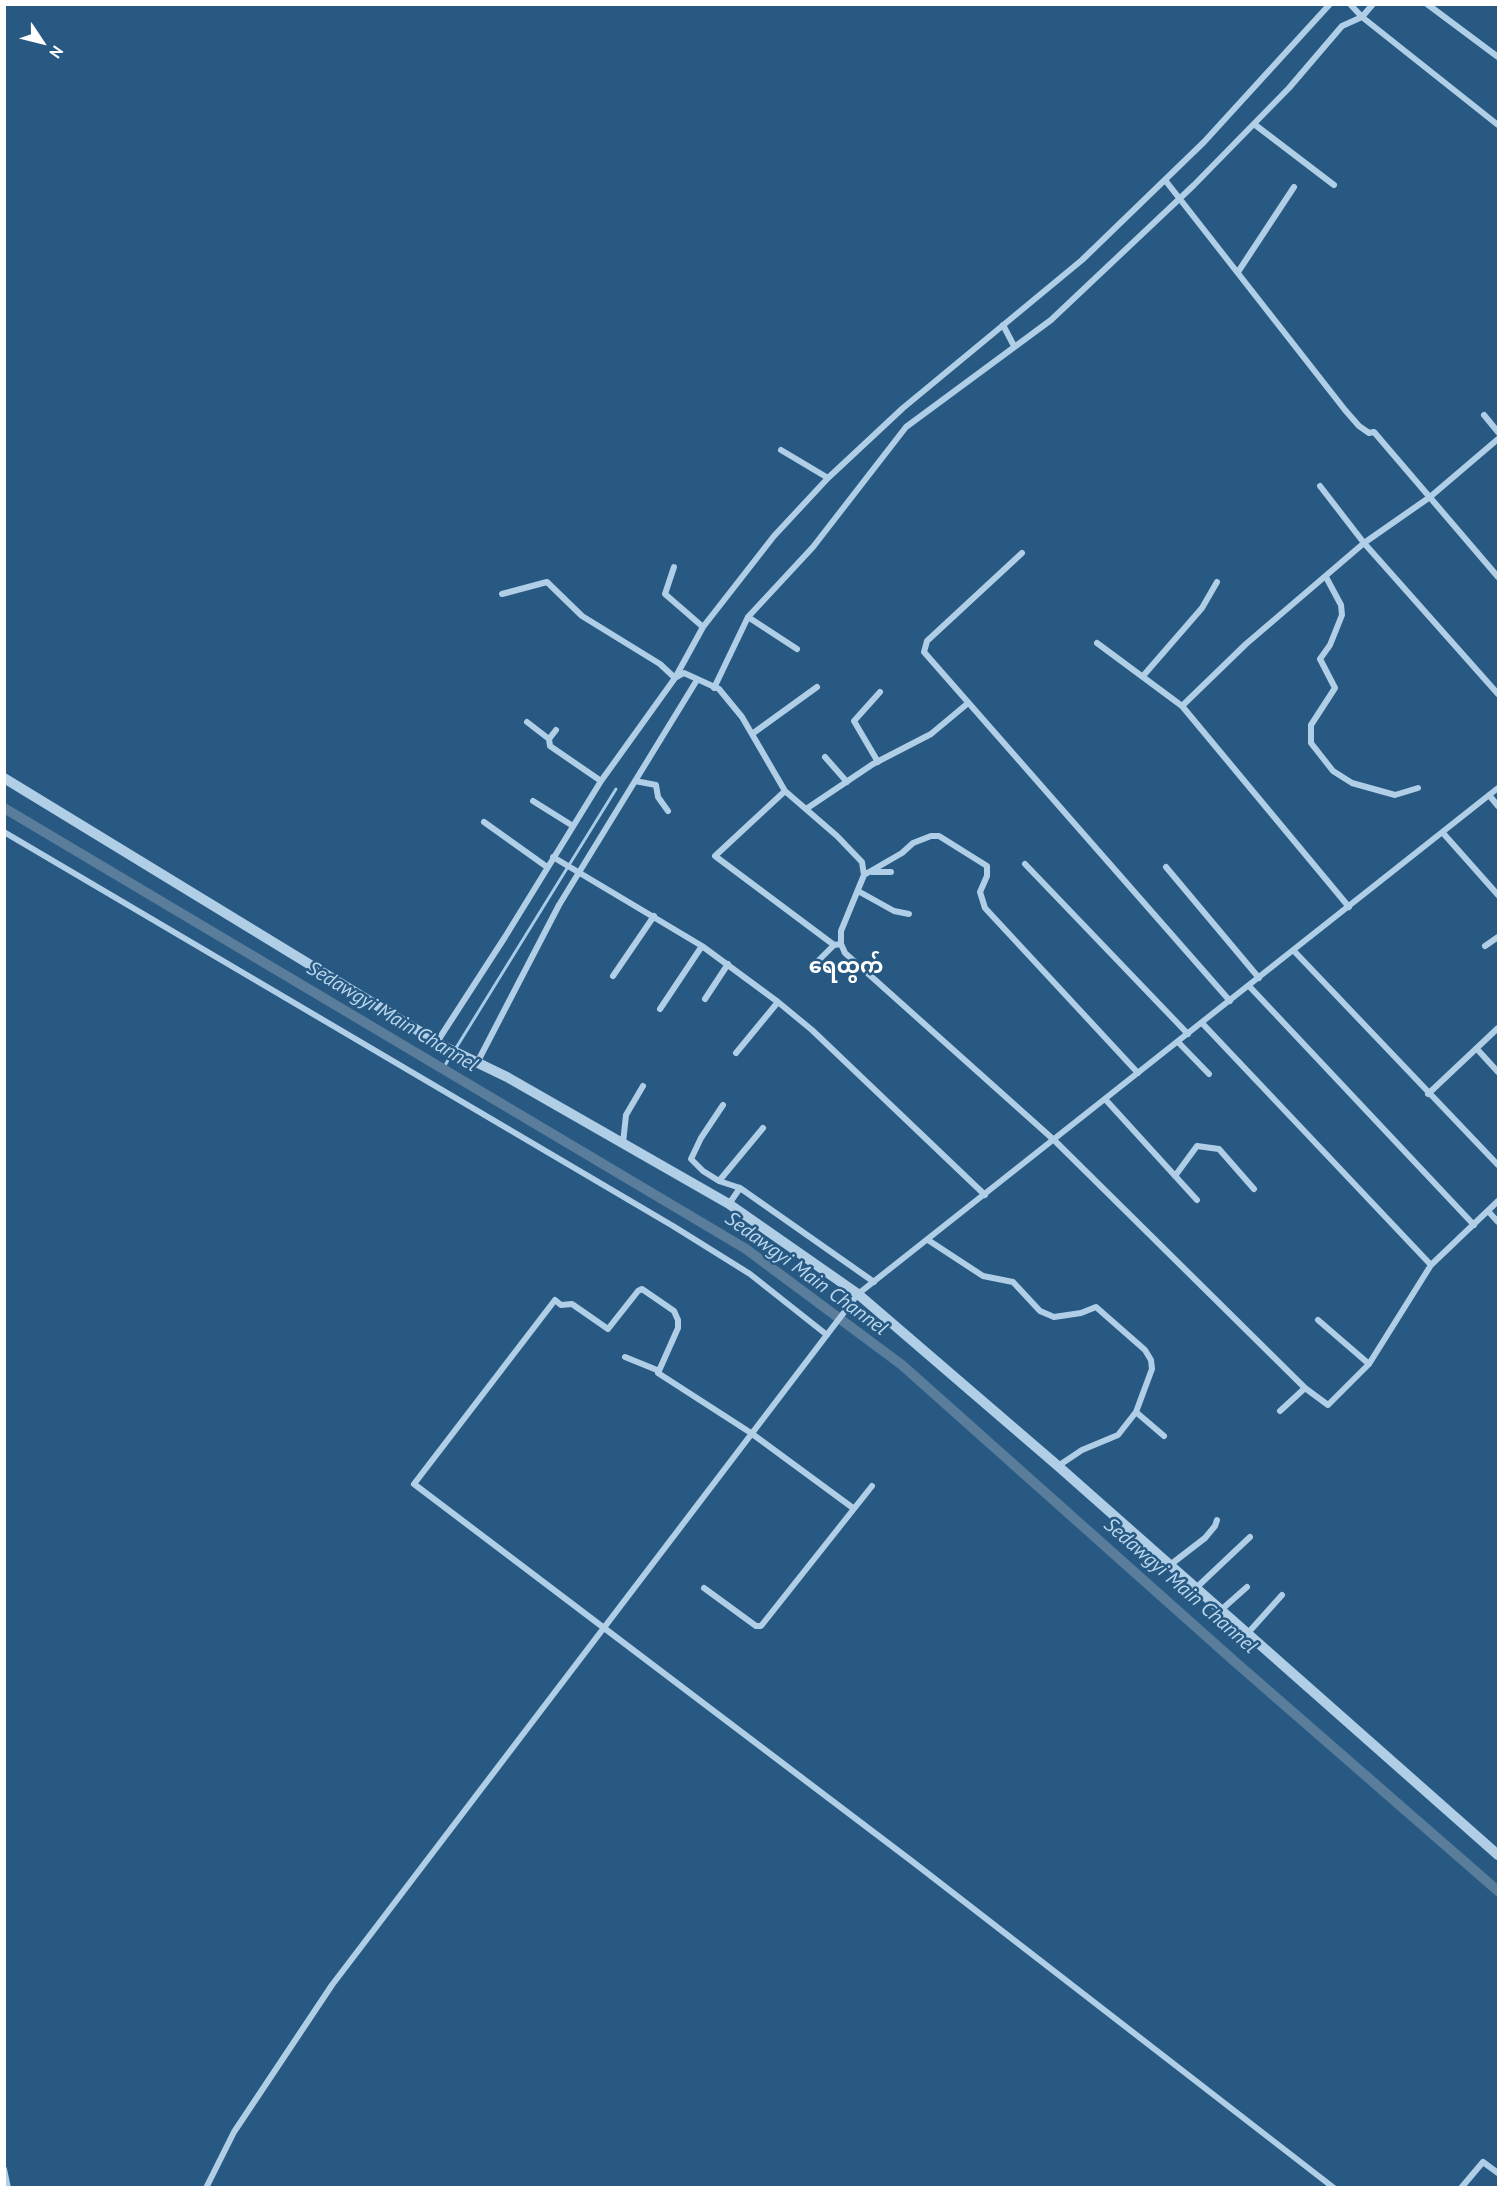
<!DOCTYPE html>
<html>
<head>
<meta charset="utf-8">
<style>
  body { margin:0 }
  #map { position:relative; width:1503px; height:2192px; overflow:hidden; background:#275983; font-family:"PT Sans",sans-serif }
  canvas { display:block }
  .frame { position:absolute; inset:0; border:6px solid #fff; pointer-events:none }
  .north { position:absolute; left:12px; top:12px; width:60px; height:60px; -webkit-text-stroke:4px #275983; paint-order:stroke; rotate:125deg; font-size:16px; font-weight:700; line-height:24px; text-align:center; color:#fff }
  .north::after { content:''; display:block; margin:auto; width:21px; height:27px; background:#fff; clip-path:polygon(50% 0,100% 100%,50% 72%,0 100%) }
</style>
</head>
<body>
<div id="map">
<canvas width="1503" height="2192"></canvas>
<div class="frame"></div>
<div class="north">N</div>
</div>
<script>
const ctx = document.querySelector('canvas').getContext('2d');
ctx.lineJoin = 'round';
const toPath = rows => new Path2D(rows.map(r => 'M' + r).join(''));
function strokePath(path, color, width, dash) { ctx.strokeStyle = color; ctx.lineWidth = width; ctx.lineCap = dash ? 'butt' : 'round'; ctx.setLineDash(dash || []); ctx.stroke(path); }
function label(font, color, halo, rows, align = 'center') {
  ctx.font = font + ' "PT Sans","Noto Sans Myanmar",sans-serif'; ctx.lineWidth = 5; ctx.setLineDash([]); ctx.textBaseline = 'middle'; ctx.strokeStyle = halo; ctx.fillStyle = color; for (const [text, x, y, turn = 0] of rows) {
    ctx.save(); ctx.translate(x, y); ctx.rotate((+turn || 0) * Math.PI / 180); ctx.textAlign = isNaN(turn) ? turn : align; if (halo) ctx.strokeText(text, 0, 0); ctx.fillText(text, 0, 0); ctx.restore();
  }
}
const stream = toPath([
  [456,1048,616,789],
  [443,1069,452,1053]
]);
const canal = toPath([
  [4,808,746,1249,902,1365,1233,1660,1498,1891]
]);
const minor = toPath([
  [1350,4,1362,17,1373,4],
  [1427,4,1498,57],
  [1254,124,1334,185],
  [1165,180,1345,410,1359,426,1369,433,1374,432,1498,577],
  [1238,272,1294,187],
  [1003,325,1014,346],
  [1484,415,1498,432],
  [781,450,828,478],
  [1320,486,1364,543,1498,694],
  [1022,553,927,641,924,652,1230,1001],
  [674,567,665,594,703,627],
  [1326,577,1341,605,1342,615,1330,645,1320,659,1335,688,1311,725,1311,743,1333,771,1352,783,1395,795,1418,788],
  [502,594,547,582,582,616,660,664,675,678,684,673,719,689,742,717,785,791,837,836,862,862,864,875,841,931,841,944,845,953,1054,1140,1305,1388,1328,1405,1369,1364,1431,1265,1498,1201],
  [748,617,797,649],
  [1097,643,1182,706],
  [1143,676,1202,608,1217,582],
  [714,688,748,617,813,547,906,427,1051,320,1194,185,1289,88,1342,26,1362,17,1498,125],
  [527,722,549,739],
  [556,730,549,739,550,746,601,781],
  [752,734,817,687],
  [825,757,847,782],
  [878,762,854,721,880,692],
  [635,781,656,785,658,797,668,811],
  [785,791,715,856,834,945,841,944],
  [1489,795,1498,806],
  [533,801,573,826],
  [806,809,873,764,931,734,967,704],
  [484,822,547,867],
  [4,832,673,1226,750,1274,827,1335],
  [1443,833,1498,895],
  [553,857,702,946,778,1002,812,1030,985,1195],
  [1025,864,1188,1034],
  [1166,867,1259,978],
  [872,872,891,872],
  [864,875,902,853,913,843,931,836,939,836,987,866,987,876,980,892,985,908,1138,1073],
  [858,891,894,911,909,914],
  [1349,907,1182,706,1246,644,1364,543,1430,497,1498,439],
  [1485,946,1498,937],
  [1294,951,1498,1165],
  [816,963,834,945],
  [613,976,654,916],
  [1249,986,1474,1225],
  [705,999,728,964],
  [660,1009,702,946],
  [1202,1023,1431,1265],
  [437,1042,505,937,601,781,675,678,703,627,774,536,828,478,903,408,1082,260,1204,142,1330,4],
  [1178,1042,1209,1074],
  [1477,1049,1498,1072],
  [736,1053,778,1002],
  [477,1063,559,905,697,680],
  [1428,1094,1498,1028],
  [1105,1099,1197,1200],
  [723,1105,701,1138,691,1159,703,1171,719,1181,740,1188,874,1282],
  [623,1143,626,1115,643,1086],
  [1175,1176,1197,1146,1219,1149,1254,1189],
  [719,1181,763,1128],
  [729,1204,740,1188],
  [1488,1211,1498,1222],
  [928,1240,983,1276,1013,1282,1040,1311,1054,1317,1081,1313,1096,1307,1145,1350,1151,1360,1152,1369,1136,1412,1118,1435,1082,1450,1058,1466],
  [1318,1320,1369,1364],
  [625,1357,657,1370],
  [1280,1411,1305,1388],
  [1136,1412,1164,1436],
  [853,1508,751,1433,658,1373,678,1328,678,1320,674,1311,642,1289,638,1291,608,1329,572,1304,561,1305,555,1300,414,1484,913,1862,1334,2188],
  [1170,1565,1205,1538,1215,1526,1217,1520],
  [704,1588,756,1626,761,1626,872,1486],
  [1196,1588,1250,1537],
  [1221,1610,1247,1587],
  [1248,1633,1282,1595],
  [4,2169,8,2188],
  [206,2188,234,2132,332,1985,858,1294,1498,788],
  [1461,2188,1483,2162,1498,2173]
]);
const tertiary = toPath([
  [4,778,445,1047,507,1077,729,1204,858,1294,1058,1466,1498,1855]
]);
const waterNames = [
  ["Sedawgyi Main Channel",392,1017,31],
  ["Sedawgyi Main Channel",806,1274,36],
  ["Sedawgyi Main Channel",1180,1586,41]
];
const quarterNames = [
  ["ရေထွက်",846,967]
];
strokePath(stream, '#a4cbe7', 3);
strokePath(canal, '#597d9a', 10);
strokePath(minor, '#b0cfe7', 6);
strokePath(tertiary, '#b0cfe7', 10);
label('italic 20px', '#bbd8ee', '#275983', waterNames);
label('bold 21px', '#fff', '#275983', quarterNames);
</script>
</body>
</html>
